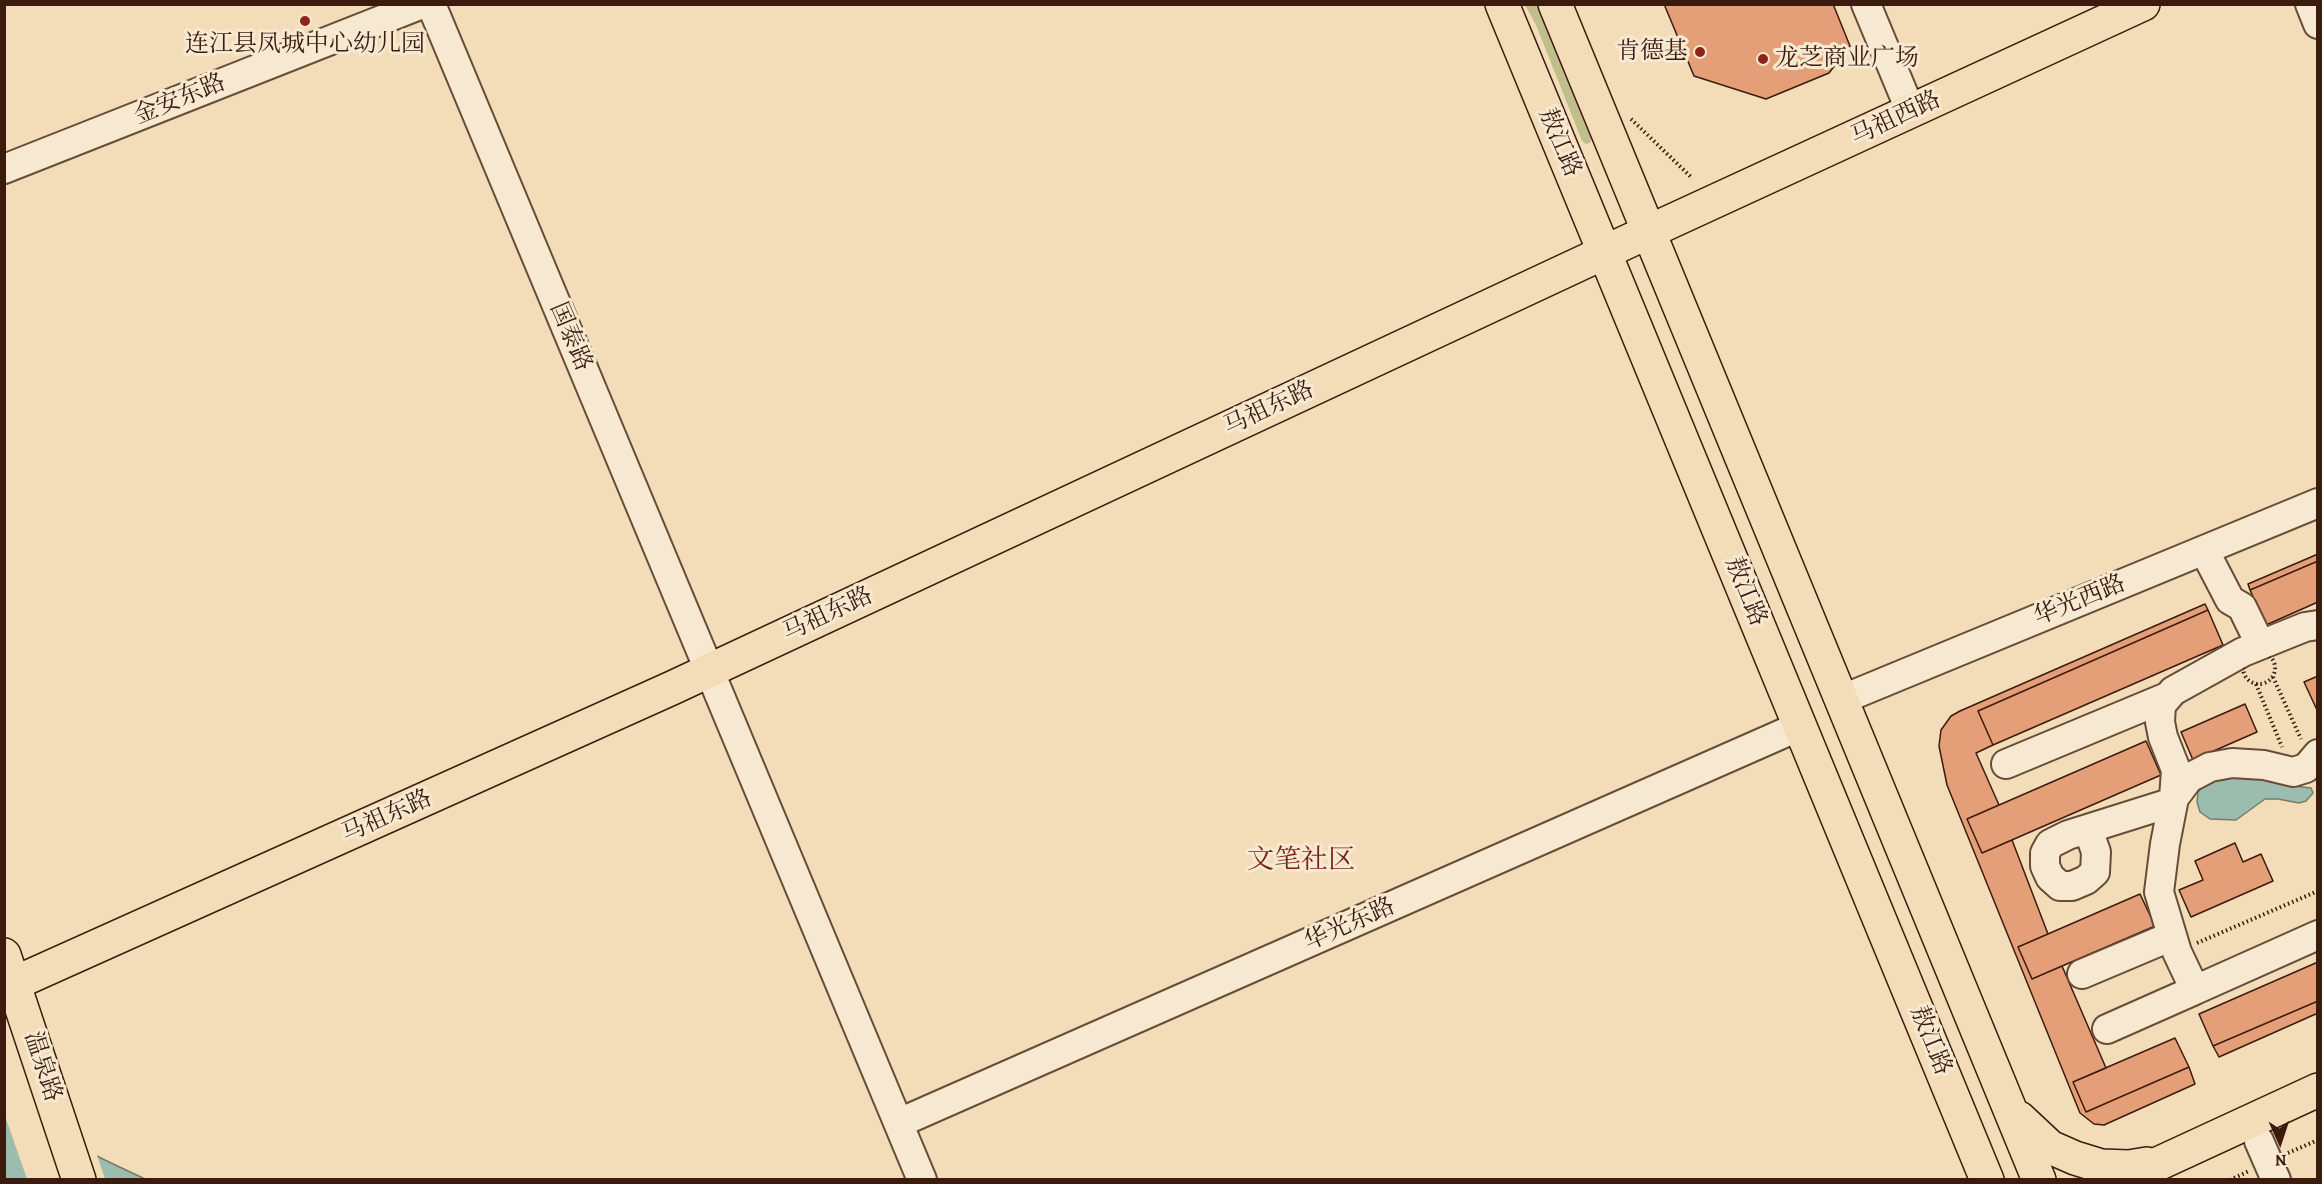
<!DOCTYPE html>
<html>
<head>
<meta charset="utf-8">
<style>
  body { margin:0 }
  #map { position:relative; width:2322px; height:1184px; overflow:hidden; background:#f2ddb8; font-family:Alegreya,serif }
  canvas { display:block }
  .frame { position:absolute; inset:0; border:6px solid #3a1b0d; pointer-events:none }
  .north { position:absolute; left:2250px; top:1112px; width:60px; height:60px; -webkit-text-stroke:4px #f7e9d1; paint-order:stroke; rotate:177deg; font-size:16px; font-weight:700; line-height:24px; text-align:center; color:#3a1b0d }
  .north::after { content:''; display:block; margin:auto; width:21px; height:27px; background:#3a1b0d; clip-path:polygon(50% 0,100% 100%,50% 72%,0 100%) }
</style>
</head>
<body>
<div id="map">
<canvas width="2322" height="1184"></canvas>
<div class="frame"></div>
<div class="north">N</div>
</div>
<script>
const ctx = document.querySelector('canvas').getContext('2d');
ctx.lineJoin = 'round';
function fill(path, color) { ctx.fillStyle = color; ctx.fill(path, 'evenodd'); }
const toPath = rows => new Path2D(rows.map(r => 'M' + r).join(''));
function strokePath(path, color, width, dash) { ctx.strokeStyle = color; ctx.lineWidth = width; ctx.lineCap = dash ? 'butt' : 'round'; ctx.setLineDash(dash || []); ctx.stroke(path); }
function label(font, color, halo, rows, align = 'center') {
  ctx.font = font + ' Alegreya,"Noto Serif SC",serif'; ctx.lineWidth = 6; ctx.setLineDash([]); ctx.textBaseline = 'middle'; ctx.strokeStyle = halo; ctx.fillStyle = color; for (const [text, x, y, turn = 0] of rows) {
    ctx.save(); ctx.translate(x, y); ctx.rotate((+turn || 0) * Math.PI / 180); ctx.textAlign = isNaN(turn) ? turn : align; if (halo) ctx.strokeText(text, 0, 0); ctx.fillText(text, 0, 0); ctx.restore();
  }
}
const green = toPath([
  [1525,5,1537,5,1592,138,1590,143,1586,144,1582,141,1536,25]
]);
const water = toPath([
  [2246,775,2293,786,2311,788,2313,793,2306,801,2299,803,2278,799,2265,799,2236,820,2210,819,2200,812,2197,802,2198,792,2205,782,2246,775],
  [4,1110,109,1162,145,1179,5,1179,4,1110]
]);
const pier = toPath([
  [4,1107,96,1152,105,1179,27,1179,4,1113]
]);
const building = toPath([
  [1664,4,1833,4,1850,46,1829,73,1766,99,1694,76,1664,4],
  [2318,554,2318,561,2250,590,2248,584,2318,554],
  [2318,561,2318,602,2266,625,2250,590,2318,561],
  [2205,604,2208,610,1978,711,1993,745,1976,753,1999,805,1967,819,1982,853,2012,840,2048,934,2018,947,2032,979,2062,966,2106,1068,2073,1082,2086,1112,2189,1067,2195,1084,2104,1125,2094,1124,2080,1113,1947,785,1939,746,1941,730,1951,716,1960,711,2205,604],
  [2208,610,2223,645,1993,745,1978,711,2208,610],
  [2318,676,2318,710,2317,710,2304,682,2318,676],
  [2245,704,2257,732,2193,760,2181,732,2245,704],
  [2146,741,2161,775,1982,853,1967,819,2146,741],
  [2235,843,2243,862,2261,854,2273,881,2191,917,2179,890,2203,880,2195,861,2235,843],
  [2140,894,2155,926,2032,979,2018,947,2140,894],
  [2318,962,2318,1001,2213,1046,2199,1014,2318,962],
  [2318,1001,2318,1013,2219,1057,2213,1046,2318,1001],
  [2175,1038,2189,1067,2086,1112,2073,1082,2175,1038]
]);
const path = toPath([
  [1631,119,1691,177],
  '2243 668a16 16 0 1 1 32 0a16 16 0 1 1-32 0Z',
  [2273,677,2301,739],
  [2256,684,2282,747],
  [2197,943,2318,891],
  [2288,1153,2318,1140],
  [2230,1180,2249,1171]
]);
const minor = toPath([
  [431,4,922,1180],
  [1866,4,1911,112],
  [2310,4,2318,24],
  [4,169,422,4],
  [2204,550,2230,600,2242,607,2260,644],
  [2318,625,2305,627,2243,652,2173,691,2161,705,2160,722,2163,737,2176,770,2174,798,2165,844,2159,892,2177,952,2195,990,2318,935],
  [1843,699,2318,503],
  [2006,764,2167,697],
  [2174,798,2189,778,2210,767,2232,763,2264,765,2293,772,2306,768,2318,754],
  [2088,829,2096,852,2095,872,2086,880,2072,886,2060,886,2050,877,2045,866,2045,853,2050,844,2068,835,2173,802],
  [2082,974,2172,936],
  [2107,1029,2195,990],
  [899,1123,1800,726],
  [2259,1141,2276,1180]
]);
const major = toPath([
  [1502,4,1987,1180],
  [1555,4,2039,1180],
  [4,955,79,1180],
  [4,988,672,688,1648,232,2143,4],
  [2019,1118,2050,1147,2075,1158,2101,1166,2129,1167,2147,1164],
  [2123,1180,2318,1090]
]);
const markers = [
  [305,21,6,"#8f2418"],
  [1700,52,6,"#8f2418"],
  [1763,59,6,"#8f2418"]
];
const poiNames = [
  ["连江县凤城中心幼儿园",305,45],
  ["肯德基",1688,52,"right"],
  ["龙芝商业广场",1775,59,"left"]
];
const streetNames = [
  ["金安东路",180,100,-22],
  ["马祖西路",1896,119,-25],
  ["敖江路",1559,143,67],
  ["国泰路",570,337,67],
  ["马祖东路",1269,409,-25],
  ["敖江路",1745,592,68],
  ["华光西路",2080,601,-22],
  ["马祖东路",828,615,-25],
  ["马祖东路",387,817,-24],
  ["华光东路",1350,925,-24],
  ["敖江路",1930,1041,68],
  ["温泉路",42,1067,72]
];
const quarterNames = [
  ["文笔社区",1301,861]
];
fill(green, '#c0bf8b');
fill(water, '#9bbcae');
strokePath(water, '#747c6e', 1.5);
fill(pier, '#f2ddb8');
fill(building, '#e59f78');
strokePath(building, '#3a1b0d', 1.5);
strokePath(minor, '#684c38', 32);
strokePath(major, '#3a1b0d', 36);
strokePath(path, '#3a1b0d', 4, [1.5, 3]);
strokePath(minor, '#f7e9d1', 28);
strokePath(major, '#f2ddb8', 33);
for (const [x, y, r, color] of markers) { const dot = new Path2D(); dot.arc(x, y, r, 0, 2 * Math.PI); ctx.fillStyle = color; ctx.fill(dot); strokePath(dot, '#f7e9d1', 2); }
label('24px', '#3a1b0d', '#f7e9d1', poiNames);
label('24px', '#3a1b0d', '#f7e9d1', streetNames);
label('27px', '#7a1f14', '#f7e9d1', quarterNames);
</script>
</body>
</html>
